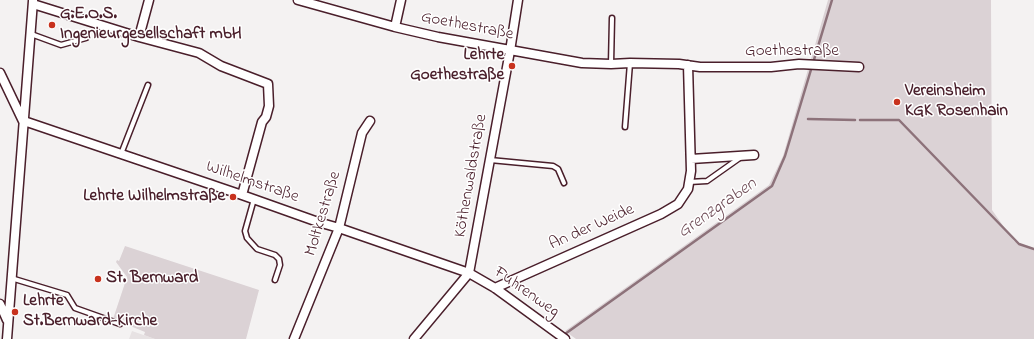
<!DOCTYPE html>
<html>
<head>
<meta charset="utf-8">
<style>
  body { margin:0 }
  canvas { display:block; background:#f4f2f2 }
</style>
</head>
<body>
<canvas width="1034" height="339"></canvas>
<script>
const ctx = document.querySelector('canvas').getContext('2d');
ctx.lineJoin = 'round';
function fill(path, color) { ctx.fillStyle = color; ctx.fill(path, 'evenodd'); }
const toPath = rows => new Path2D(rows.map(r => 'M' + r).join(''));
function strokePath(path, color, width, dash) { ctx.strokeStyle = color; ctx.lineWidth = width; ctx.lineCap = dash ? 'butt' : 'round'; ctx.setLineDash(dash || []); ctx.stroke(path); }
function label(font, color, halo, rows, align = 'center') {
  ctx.font = font + ' "Indie Flower",sans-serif'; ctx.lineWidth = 3; ctx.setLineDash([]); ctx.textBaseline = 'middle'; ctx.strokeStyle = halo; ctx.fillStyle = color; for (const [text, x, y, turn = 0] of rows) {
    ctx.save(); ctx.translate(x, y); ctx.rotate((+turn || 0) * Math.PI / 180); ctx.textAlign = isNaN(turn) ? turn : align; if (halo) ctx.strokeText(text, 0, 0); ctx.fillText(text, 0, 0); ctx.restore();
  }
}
const built = toPath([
  [132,331,155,339,129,339]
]);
const green = toPath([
  [828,0,991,0,992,210,1014,241,1034,250,1034,339,576,339,565,331,769,185,783,156],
  [125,246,259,290,246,339,155,339,144,335,145,332,113,319,127,277,116,262,117,260,119,261]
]);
const stream = toPath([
  [808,119,855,120],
  [860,120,899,120,1019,244,1034,249],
  [558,339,772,186,785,156,832,0]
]);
const lane = toPath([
  [31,34,61,45,86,38],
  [611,64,612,18],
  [625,127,630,63],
  [121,154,148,85],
  [490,160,553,166,558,169,564,183],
  [689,182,707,181,741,157],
  [254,199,245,231,247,238,257,249,275,255,279,259,280,265,275,280],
  [11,278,67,295,75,308,120,324]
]);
const street = toPath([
  [298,0,395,27,438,37,582,63,611,64,630,63,679,64,700,67,771,67,799,64,859,67],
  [33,4,139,37,199,53,221,66,268,84,269,106,266,117,262,122,242,195],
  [395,27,401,0],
  [139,37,149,0],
  [0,73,23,121],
  [24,121,242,195,318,222,339,228,469,273,495,288,565,339],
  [691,159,754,155],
  [495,288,661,214,678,204,688,189,691,171,688,65],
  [0,304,7,320],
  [7,339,33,1],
  [294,339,339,228,362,133,370,121],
  [414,339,469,273,510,51,518,0]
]);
const markers = [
  [52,25,4,"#c8321e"],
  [512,66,4,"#c8321e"],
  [897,102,4,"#c8321e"],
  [233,197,4,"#c8321e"],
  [98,279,4,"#c8321e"],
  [15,312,4,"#c8321e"]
];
const poiNames = [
  ["G.E.O.S.",60,15],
  ["Ingenieurgesellschaft mbH",60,35],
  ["Lehrte",504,56,"right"],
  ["Goethestraße",504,76,"right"],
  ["Vereinsheim",905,92],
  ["KGK Rosenhain",905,112],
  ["Lehrte Wilhelmstraße",225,197,"right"],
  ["St. Bernward",106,279],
  ["Lehrte",23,302],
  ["St.Bernward-Kirche",23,322]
];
const streetNames = [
  ["Goethestraße",467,27,11],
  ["Goethestraße",792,52],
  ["Köthenwaldstraße",472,176,-80],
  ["Wilhelmstraße",252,183,19],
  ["Moltkestraße",324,214,-73],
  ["An der Weide",592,228,-24],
  ["Fuhrenweg",526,293,35]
];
const waterNames = [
  ["Grenzgraben",718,209,-35]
];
fill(built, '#e7e2e3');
fill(green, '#dbd2d5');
strokePath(stream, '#8d727a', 2.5);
strokePath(lane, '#4a1f2b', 7);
strokePath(street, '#4a1f2b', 11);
strokePath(lane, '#fff', 4);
strokePath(street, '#fff', 8);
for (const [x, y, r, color] of markers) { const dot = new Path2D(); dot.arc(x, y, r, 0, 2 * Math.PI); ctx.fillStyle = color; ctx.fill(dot); strokePath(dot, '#fff', 1.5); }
label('bold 17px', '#4a1f2b', '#fff', poiNames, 'left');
label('17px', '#4a1f2b', '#fff', streetNames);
label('italic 18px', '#714f59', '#fff', waterNames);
</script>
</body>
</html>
